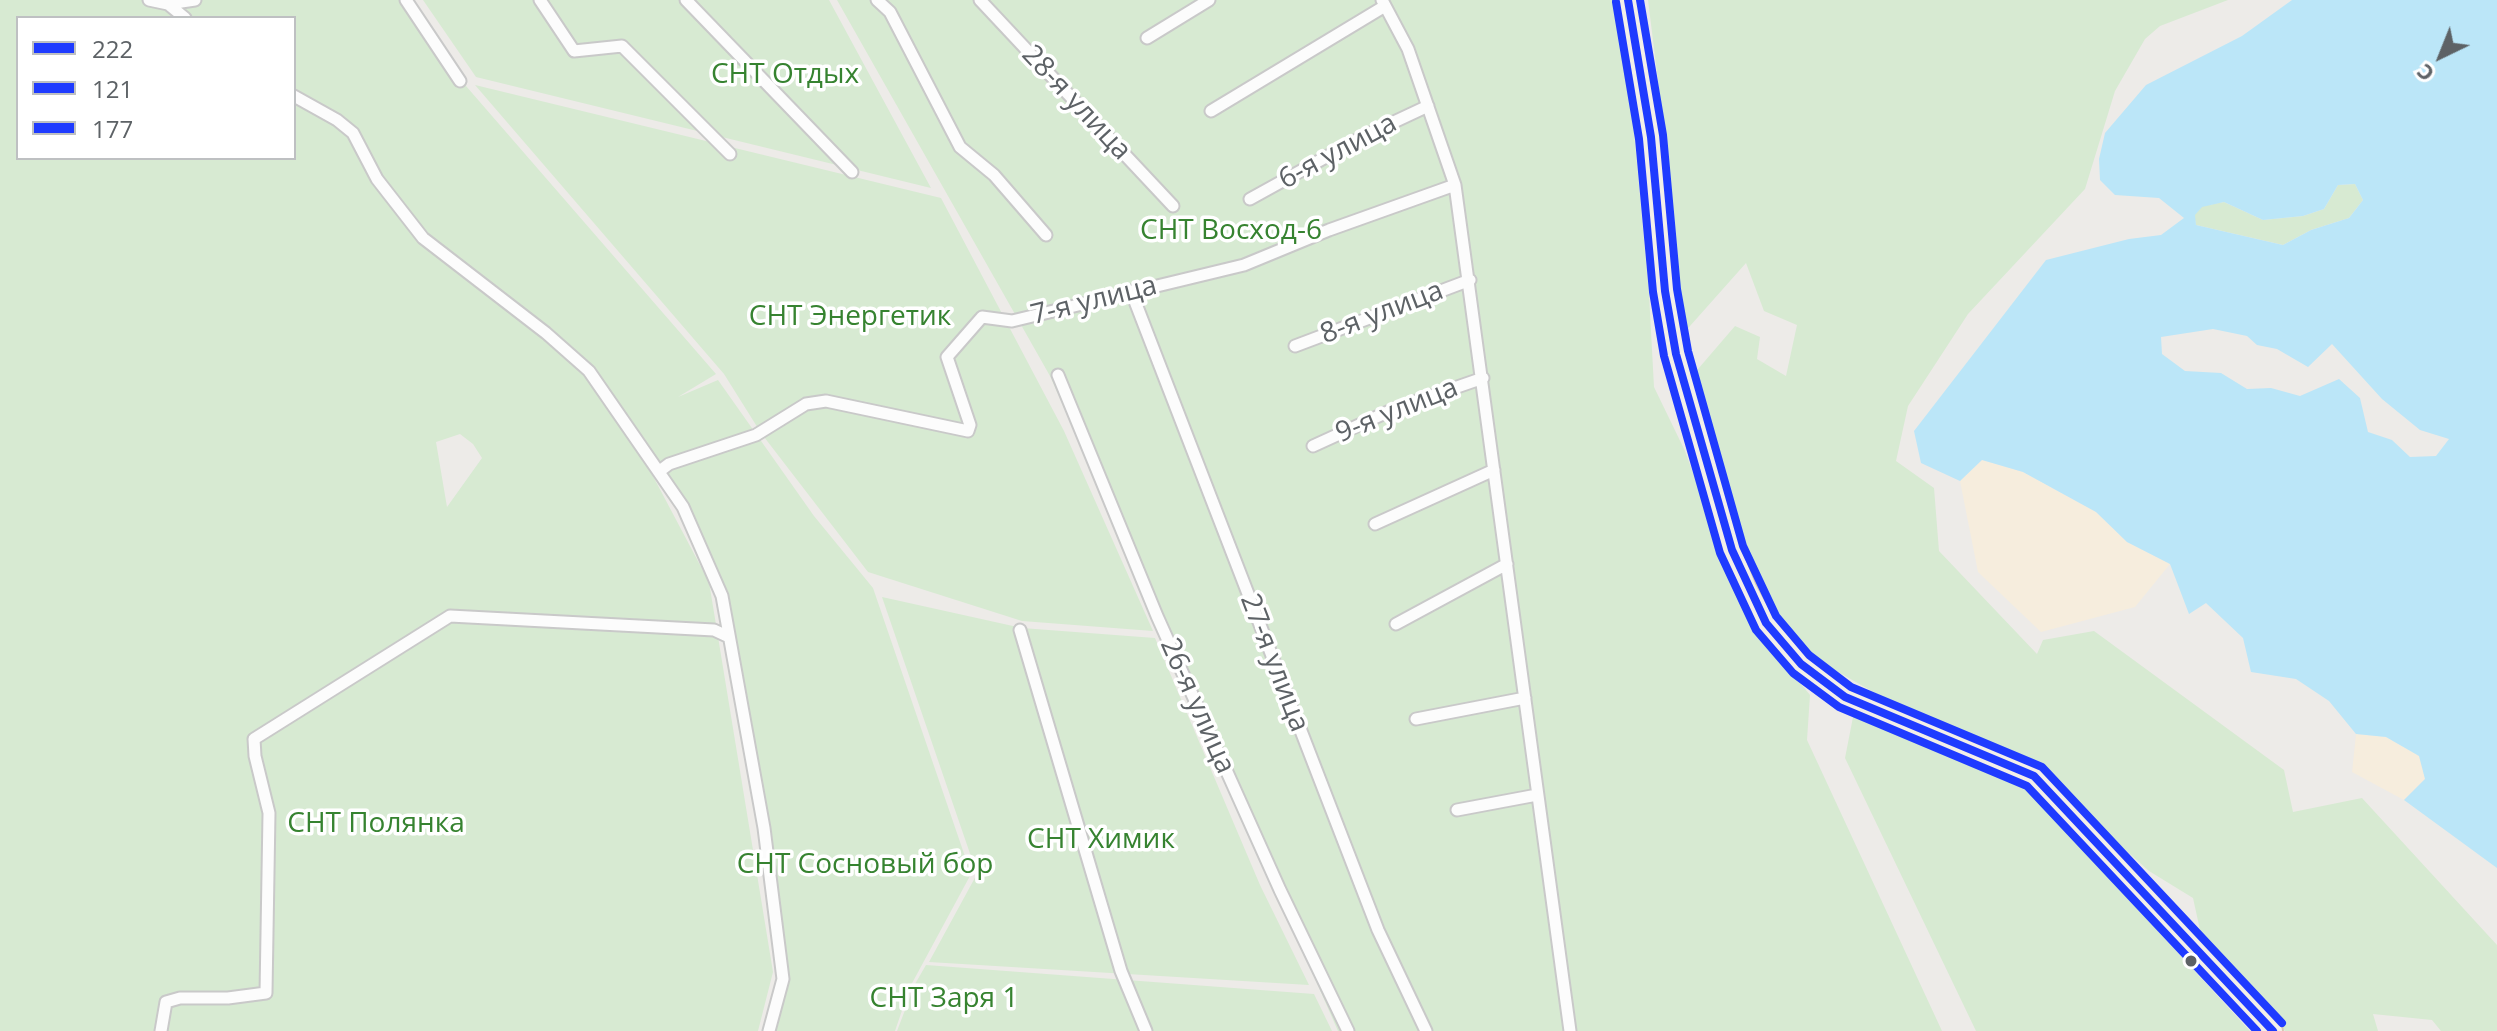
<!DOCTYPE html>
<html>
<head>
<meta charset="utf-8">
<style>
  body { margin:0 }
  #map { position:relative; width:2497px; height:1031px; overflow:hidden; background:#edebe8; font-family:"Open Sans",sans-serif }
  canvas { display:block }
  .legend { position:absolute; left:16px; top:16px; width:280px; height:144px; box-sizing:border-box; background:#fff; border:2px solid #bec0c2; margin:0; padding:10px 14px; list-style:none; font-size:24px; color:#5d6266 }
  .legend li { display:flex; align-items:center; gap:16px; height:40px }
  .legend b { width:40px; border:2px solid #bec0c2 }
  .north { position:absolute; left:2401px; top:16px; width:80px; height:80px; -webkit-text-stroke:6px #fff; paint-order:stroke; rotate:223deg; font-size:22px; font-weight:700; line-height:32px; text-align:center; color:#5d6266 }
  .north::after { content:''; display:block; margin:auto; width:28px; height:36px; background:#5d6266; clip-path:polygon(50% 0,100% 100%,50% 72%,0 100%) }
</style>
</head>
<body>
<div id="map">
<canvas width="2497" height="1031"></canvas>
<ul class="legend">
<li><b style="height:10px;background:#1f3bff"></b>222</li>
<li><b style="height:10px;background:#1f3bff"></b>121</li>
<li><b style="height:10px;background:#1f3bff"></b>177</li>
</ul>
<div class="north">С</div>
</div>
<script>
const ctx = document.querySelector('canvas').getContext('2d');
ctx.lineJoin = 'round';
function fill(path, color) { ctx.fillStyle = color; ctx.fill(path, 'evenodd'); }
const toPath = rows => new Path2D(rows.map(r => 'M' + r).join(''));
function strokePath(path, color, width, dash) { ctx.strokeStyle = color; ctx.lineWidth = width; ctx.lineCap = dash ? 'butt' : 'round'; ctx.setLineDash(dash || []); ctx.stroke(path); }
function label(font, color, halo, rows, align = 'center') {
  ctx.font = font + ' "Open Sans",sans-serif'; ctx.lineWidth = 7; ctx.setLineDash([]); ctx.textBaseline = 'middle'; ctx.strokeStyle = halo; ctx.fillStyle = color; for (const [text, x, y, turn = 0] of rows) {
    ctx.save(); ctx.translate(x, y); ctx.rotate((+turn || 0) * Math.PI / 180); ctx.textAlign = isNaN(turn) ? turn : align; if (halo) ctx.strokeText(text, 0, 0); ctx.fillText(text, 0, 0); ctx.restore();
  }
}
const green = toPath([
  [0,0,410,0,466,86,716,374,678,397,718,380,814,516,873,588,971,874,910,987,895,1031,766,1031,780,982,727,590,631,424,627,427,709,582,773,972,758,1031,0,1031],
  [18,18,294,18,294,158,18,158],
  [460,434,473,444,482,458,447,507,436,442],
  [423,0,829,0,931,188,476,77],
  [837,0,1617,0,1623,13,1649,294,1654,387,1685,451,1744,613,1810,695,1807,740,1942,1031,1338,1031,1050,376],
  [1648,0,2228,0,2160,26,2145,39,2115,91,2085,189,1968,314,1908,406,1896,461,1934,488,1939,551,2037,654,2043,640,2094,631,2284,770,2293,812,2362,798,2497,945,2497,1031,2441,1031,2432,1020,2373,1014,2378,1031,2285,1031,2202,939,2193,898,2149,871,2020,756,1877,694,1817,660,1774,620,1736,528,1692,376,1735,326,1760,337,1757,359,1786,376,1797,325,1764,311,1746,263,1682,335,1665,137],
  [475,85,941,198,1064,431,1153,631,1022,621,868,572,761,433,724,374],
  [2355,184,2363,200,2349,218,2311,230,2283,245,2196,225,2194,215,2202,206,2224,202,2263,220,2303,216,2324,209,2338,185],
  [882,597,1022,628,1155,638,1260,885,1309,985,929,962,977,874],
  [1854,712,2026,788,2250,1031,1976,1031,1845,758],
  [926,965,1314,994,1332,1031,897,1031,915,984]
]);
const sand = toPath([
  [1982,460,2023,472,2096,512,2127,542,2170,564,2135,607,2041,632,1978,572,1960,481],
  [2356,734,2386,737,2420,756,2425,779,2404,800,2352,772]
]);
const water = toPath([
  [2292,0,2497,0,2497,868,2404,800,2425,779,2419,756,2386,737,2356,734,2329,701,2296,679,2251,672,2243,638,2206,603,2189,614,2170,564,2127,542,2096,512,2023,472,1982,460,1960,481,1921,463,1914,431,2046,260,2129,239,2161,235,2184,218,2159,198,2115,195,2100,180,2099,159,2105,133,2146,85,2242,36],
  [2355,184,2363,200,2349,218,2311,230,2283,245,2196,225,2195,215,2202,207,2224,202,2263,220,2303,216,2324,209,2338,185],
  [2213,329,2247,336,2257,345,2277,349,2308,367,2332,344,2382,399,2420,430,2449,439,2436,456,2410,457,2392,440,2368,432,2360,398,2339,379,2300,396,2271,388,2247,389,2221,373,2185,371,2162,354,2161,337]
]);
const minor = toPath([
  [149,0,168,4,195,0],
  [406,0,460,81],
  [540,0,574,51,622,46,730,154],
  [686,0,852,172],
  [877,0,890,12,960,147,994,175,1046,235],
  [980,0,1173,206],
  [1382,0,1408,49,1455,185,1570,1031],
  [168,4,185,18],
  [1147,38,1209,0],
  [294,96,337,120,353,133,377,179,423,238,546,333,589,371,683,507,722,596,764,828,783,979,769,1031],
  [1211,111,1385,6],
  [1250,199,1364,136,1428,106],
  [1131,291,1378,930,1426,1031],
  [1295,346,1470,280],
  [1058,375,1157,616,1280,890,1348,1031],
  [1313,446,1394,409,1483,378],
  [661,470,669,464,756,435,806,404,826,401,968,431,970,425,947,357,982,317,1012,321,1244,265,1329,230,1455,185],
  [1375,524,1494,470],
  [1396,624,1507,564],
  [1020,630,1121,971,1146,1031],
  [1416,719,1525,698],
  [1457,810,1537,795],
  [161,1031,166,1002,180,998,228,998,266,993,269,813,255,756,254,739,450,616,714,630,729,637]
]);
const primary = toPath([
  [1628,0,1651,137,1665,291,1676,354,1732,550,1747,588,1766,623,1801,664,1845,697,2034,776,2273,1031]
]);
const bus1 = toPath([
  [1628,0,1651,137,1665,291,1676,354,1732,550,1766,623,1801,664,1845,697,2034,776,2273,1031]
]);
const bus2 = toPath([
  [1616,2,1639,139,1653,292,1664,356,1720,553,1756,630,1793,673,1839,707,2027,786,2257,1031]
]);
const bus3 = toPath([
  [1640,0,1663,135,1677,289,1688,351,1743,546,1776,616,1809,655,1851,687,2042,767,2282,1023]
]);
const markers = [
  [2191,961,7,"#5d6266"]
];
const parkNames = [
  ["СНТ Отдых",785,75],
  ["СНТ Восход-6",1231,231],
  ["СНТ Энергетик",850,317],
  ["СНТ Полянка",376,824],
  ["СНТ Химик",1101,840],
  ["СНТ Сосновый бор",865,865],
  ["СНТ Заря 1",944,999]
];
const streetNames = [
  ["28-я улица",1076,103,47],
  ["6-я улица",1338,152,-28],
  ["7-я улица",1094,301,-14],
  ["8-я улица",1382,313,-21],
  ["9-я улица",1397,411,-22],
  ["27-я улица",1274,663,69],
  ["26-я улица",1197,706,66]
];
fill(green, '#d7ead2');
fill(sand, '#f6eddd');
fill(water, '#bbe6f8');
strokePath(minor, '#c9c9c9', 15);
strokePath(primary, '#d6c8b4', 22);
strokePath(minor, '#fcfcfc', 11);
strokePath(primary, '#f3efe8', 18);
strokePath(bus1, '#1f3bff', 8);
strokePath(bus2, '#1f3bff', 8);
strokePath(bus3, '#1f3bff', 8);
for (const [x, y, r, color] of markers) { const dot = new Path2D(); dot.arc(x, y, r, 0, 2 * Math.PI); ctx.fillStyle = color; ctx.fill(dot); strokePath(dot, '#fff', 3); }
label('28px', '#368330', '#fff', parkNames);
label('28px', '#5d6266', '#fff', streetNames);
</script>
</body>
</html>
